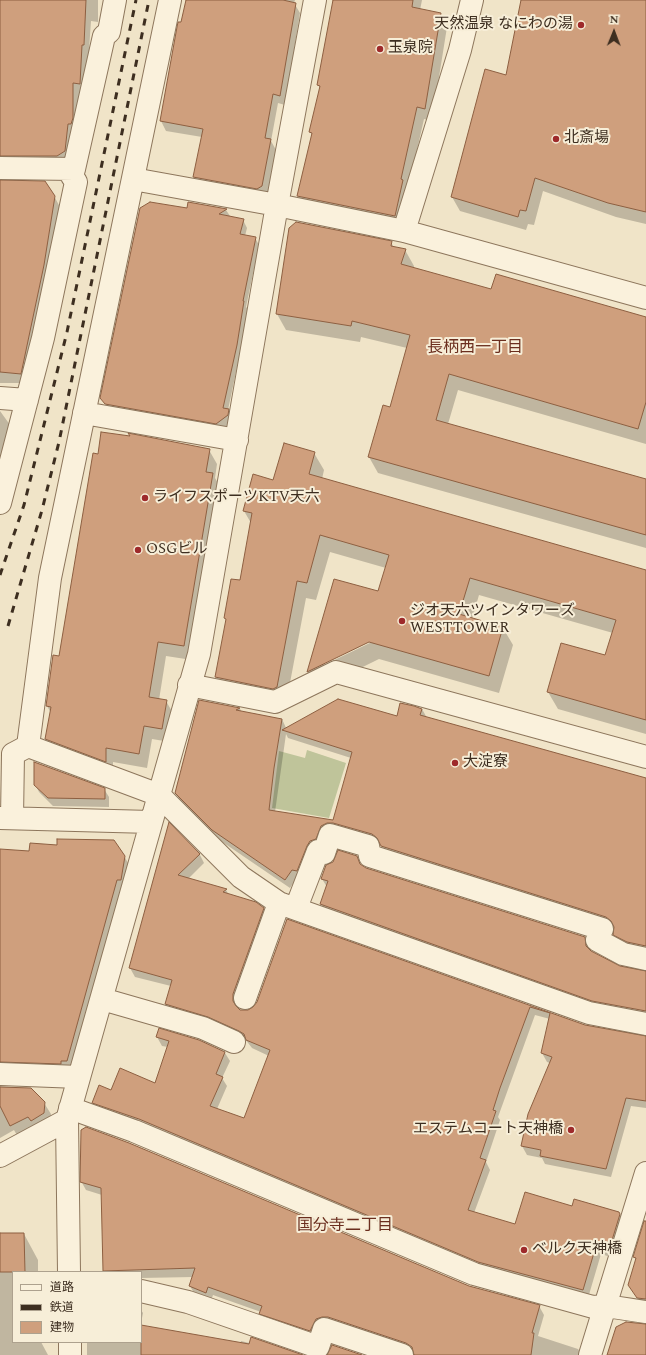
<!DOCTYPE html>
<html>
<head>
<meta charset="utf-8">
<style>
  body { margin:0 }
  #map { position:relative; width:646px; height:1355px; overflow:hidden; background:#f0e4c8; font-family:Spectral,"Noto Sans JP",serif }
  canvas { display:block }
  .legend { position:absolute; left:12px; top:1271px; width:130px; height:72px; box-sizing:border-box; background:#f7eed8; border:1px solid #ada18e; margin:0; padding:5px 7px; list-style:none; font-size:12px; color:#3d2e20 }
  .legend li { display:flex; align-items:center; gap:8px; height:20px }
  .legend b { width:20px; border:1px solid #ada18e }
  .north { position:absolute; left:594px; top:12px; width:40px; height:40px; -webkit-text-stroke:3px #f7eed8; paint-order:stroke; rotate:1deg; font-size:11px; font-weight:700; line-height:16px; text-align:center; color:#3d2e20 }
  .north::after { content:''; display:block; margin:auto; width:14px; height:18px; background:#3d2e20; clip-path:polygon(50% 0,100% 100%,50% 72%,0 100%) }
</style>
</head>
<body>
<div id="map">
<canvas width="646" height="1355"></canvas>
<ul class="legend">
<li><b style="height:5px;background:#faf1dc"></b>道路</li>
<li><b style="height:5px;background:#3d2e20"></b>鉄道</li>
<li><b style="height:11px;background:#cf9f7d"></b>建物</li>
</ul>
<div class="north">N</div>
</div>
<script>
const ctx = document.querySelector('canvas').getContext('2d');
ctx.lineJoin = 'round';
function fill(path, color) { ctx.fillStyle = color; ctx.fill(path, 'evenodd'); }
const toPath = rows => new Path2D(rows.map(r => 'M' + r).join(''));
function strokePath(path, color, width, dash) { ctx.strokeStyle = color; ctx.lineWidth = width; ctx.lineCap = dash ? 'butt' : 'round'; ctx.setLineDash(dash || []); ctx.stroke(path); }
function label(font, color, halo, rows, align = 'center') {
  ctx.font = font + ' Spectral,"Noto Sans JP",serif'; ctx.lineWidth = 4; ctx.setLineDash([]); ctx.textBaseline = 'middle'; ctx.strokeStyle = halo; ctx.fillStyle = color; for (const [text, x, y, turn = 0] of rows) {
    ctx.save(); ctx.translate(x, y); ctx.rotate((+turn || 0) * Math.PI / 180); ctx.textAlign = isNaN(turn) ? turn : align; if (halo) ctx.strokeText(text, 0, 0); ctx.fillText(text, 0, 0); ctx.restore();
  }
}
const cemetery = toPath([
  [307,750,346,763,329,818,272,808,279,751,305,758]
]);
const shadow = toPath([
  [0,0,98,0,98,22,91,21,86,94,79,93,78,129,71,161,0,167],
  [187,0,295,0,294,3,300,13,285,105,278,103,271,141,276,150,267,195,200,186,194,177,202,137,166,131,161,121,178,27,182,23],
  [334,0,422,0,420,10,440,14,447,27,432,121,424,119,408,190,402,228,305,208,298,196,312,135,311,132,320,88,318,85],
  [522,0,646,0,646,224,616,217,543,191,534,225,528,224,526,230,460,211,452,197,507,76],
  [0,181,54,196,60,207,26,383,0,383],
  [189,203,226,210,230,216,243,220,247,228,245,236,255,238,259,245,246,307,248,309,240,353,228,410,232,417,231,423,220,430,110,411,101,397,187,210],
  [391,242,394,248,405,250,414,266,414,269,492,291,646,318,646,444,458,390,448,424,646,480,646,548,378,473,369,457,390,408,407,348,361,337,360,342,286,330,277,314],
  [0,411,13,429,0,478],
  [209,450,217,464,215,478,221,488,192,660,166,656,159,700,166,701,174,715,170,742,152,739,147,768,113,762,113,775,54,753,46,739,51,713,47,706,59,657,99,455],
  [314,453,324,470,322,479,646,572,646,734,558,709,548,692,606,657,613,633,479,595,472,619,503,628,513,645,499,693,379,659,318,689,308,672,335,580,379,593,386,568,330,552,316,600,306,598,286,704,226,694,216,677,227,621,225,618,241,582,251,523,244,511,274,481],
  [373,639,374,641,324,665,324,663],
  [200,701,240,709,242,712,282,719,286,728,398,717,422,709,427,718,646,780,646,954,619,943,614,934,615,928,612,926,387,855,381,845,378,843,326,835,290,888,218,839,181,802,176,793],
  [286,734,288,738,351,758,334,822,275,812],
  [35,784,104,789,109,797,109,807,53,806,39,792],
  [169,824,200,855,204,863,188,879,226,890,229,895,263,909,268,917,238,1003,237,1008,241,1011,247,1011,253,1009,258,1003,287,920,586,1026,646,1037,646,1108,631,1106,611,1177,545,1164,542,1158,527,1155,522,1146,550,1063,547,1062,542,1053,550,1019,535,1015,498,1117,500,1120,486,1162,490,1170,474,1213,515,1225,573,1208,575,1200,620,1214,625,1222,614,1258,601,1254,588,1298,484,1270,98,1111,93,1102,112,1091,155,1084,168,1047,162,1046,157,1037,225,1053,230,1061,222,1078,227,1086,217,1109,244,1119,269,1056,252,1048,245,1039,214,1025,171,1013,166,1004,171,986,135,977,130,968],
  [0,850,124,856,131,868,73,1072,0,1075],
  [357,857,362,866,366,869,585,938,590,952,620,967,646,971,646,1019,598,1010,326,913,321,904,327,887,322,879],
  [0,1086,31,1089,44,1103,51,1114,50,1125,18,1137,14,1130,0,1138],
  [81,1181,539,1306,544,1315,538,1336,578,1349,582,1355,415,1355,412,1351,315,1339,265,1322,261,1312,213,1295,211,1301,195,1295,190,1286,193,1277,141,1278,141,1272,105,1272,102,1195,86,1190],
  [646,1223,646,1307,643,1306,634,1293,636,1260,634,1257],
  [0,1234,24,1234,38,1260,38,1272,13,1272,13,1342,41,1342,48,1355,0,1355],
  [141,1310,143,1313,141,1323],
  [141,1326,240,1344,241,1341,300,1355,87,1355,87,1342,141,1342]
]);
const building = toPath([
  [0,0,86,0,84,45,82,45,80,84,73,83,73,118,71,124,68,124,65,151,57,156,0,156,0,0],
  [186,0,283,0,296,3,280,96,273,94,265,138,271,139,262,186,257,189,193,177,203,129,160,121,177,27,178,22,181,22,186,0],
  [333,0,413,0,412,7,441,13,425,109,417,107,401,179,403,180,395,216,297,196,312,133,309,132,320,86,317,85,333,0],
  [521,0,646,0,646,212,608,203,535,178,526,211,520,210,518,217,451,197,485,69,506,75,521,0],
  [0,180,45,181,55,196,44,265,21,374,0,372,0,180],
  [150,202,187,208,188,202,227,209,219,214,244,219,240,234,256,237,243,301,244,301,237,345,223,408,229,409,228,415,216,424,105,404,100,398,140,208,150,202],
  [296,222,392,241,391,246,406,249,401,264,491,289,496,274,646,317,646,402,638,429,449,374,436,420,646,479,646,535,368,457,383,405,390,407,410,335,352,321,351,326,276,314,289,228,296,222],
  [101,432,130,436,128,433,210,449,206,472,213,473,184,646,158,642,149,697,167,700,162,729,144,726,139,754,106,748,106,762,45,739,51,707,46,706,53,655,59,656,93,453,98,454,101,432],
  [284,443,315,452,309,474,646,570,646,720,547,692,561,643,605,655,616,620,470,578,459,614,503,627,489,676,369,642,307,672,334,579,378,591,389,555,320,535,307,583,297,581,277,687,273,689,215,677,226,619,224,618,231,579,240,580,252,513,243,511,253,474,273,480,284,443],
  [338,699,397,716,400,703,414,706,422,709,420,715,646,778,646,946,627,942,613,935,614,927,611,921,606,917,381,846,377,838,372,834,333,823,327,823,321,826,316,839,310,841,307,846,297,871,292,870,285,880,212,830,175,793,199,700,240,708,236,710,282,719,274,768,269,810,333,820,352,752,282,730,338,699],
  [34,762,105,788,105,799,48,798,34,785,34,762],
  [169,822,200,854,178,875,227,889,223,892,256,902,264,908,233,994,233,1001,236,1006,240,1010,248,1010,253,1007,257,1002,287,919,585,1025,646,1036,646,1101,626,1098,606,1169,540,1156,541,1150,521,1146,528,1114,552,1057,541,1053,550,1013,530,1007,500,1088,493,1110,496,1111,480,1158,486,1160,468,1210,515,1224,525,1192,572,1206,574,1199,619,1212,620,1214,609,1250,596,1246,583,1290,478,1262,139,1119,92,1103,99,1085,111,1090,120,1068,155,1083,169,1041,156,1037,159,1028,199,1040,225,1052,216,1074,223,1077,210,1106,244,1118,270,1050,246,1040,244,1034,239,1031,208,1017,165,1004,172,980,129,968,169,822],
  [57,839,114,840,125,856,121,880,117,880,67,1061,61,1061,61,1064,0,1062,0,849,29,851,30,843,57,845,57,839],
  [338,850,357,856,360,864,366,868,585,937,586,946,591,951,620,966,646,971,646,1011,592,1001,320,904,328,881,321,879,326,865,333,862,338,850],
  [0,1087,31,1088,45,1102,44,1113,31,1121,28,1117,10,1126,0,1106,0,1087],
  [86,1127,129,1143,469,1286,540,1305,532,1333,534,1333,531,1355,414,1355,412,1347,406,1343,328,1317,322,1317,316,1319,310,1331,259,1314,262,1306,208,1287,206,1293,189,1286,195,1268,103,1271,101,1188,80,1182,81,1130,86,1127],
  [644,1221,646,1221,646,1299,637,1298,628,1285,636,1258,633,1257,644,1221],
  [0,1233,24,1233,25,1272,0,1272,0,1233],
  [626,1322,646,1324,646,1355,607,1355,616,1327,626,1322],
  [141,1325,249,1344,251,1337,303,1355,141,1355,141,1325],
  [332,1345,362,1355,327,1355,332,1345]
]);
const minor = toPath([
  [0,168,74,169],
  [133,179,277,205,404,231,646,298],
  [404,231,460,50,472,0],
  [0,398,27,400],
  [84,413,237,440],
  [0,503,43,338,76,182,72,176,74,169,104,36,109,32,115,0],
  [189,685,275,702,336,672,646,757],
  [28,746,159,795,241,877,279,903,589,1013,646,1024],
  [13,754,28,746,50,578,170,0],
  [0,818,151,822],
  [12,818,13,754],
  [296,908,318,851,324,853,330,835,368,846,370,856,602,929,597,940,623,954,646,959],
  [245,998,279,903],
  [102,999,203,1028,234,1042],
  [0,1074,79,1077],
  [70,1108,134,1131,474,1274,593,1307,606,1306,646,1312],
  [0,1156,67,1120],
  [69,1272,67,1120,199,654,277,205,315,0],
  [141,1291,188,1302,318,1347,324,1329,402,1355],
  [70,1342,70,1355],
  [590,1355,646,1173]
]);
const rail = toPath([
  [0,575,24,505,67,332,136,0],
  [8,626,42,510,59,442,149,0]
]);
const markers = [
  [581,25,4,"#9e2a2b"],
  [380,49,4,"#9e2a2b"],
  [556,139,4,"#9e2a2b"],
  [145,498,4,"#9e2a2b"],
  [138,550,4,"#9e2a2b"],
  [402,621,4,"#9e2a2b"],
  [455,763,4,"#9e2a2b"],
  [571,1130,4,"#9e2a2b"],
  [524,1250,4,"#9e2a2b"]
];
const poiNames = [
  ["天然温泉 なにわの湯",573,25,"right"],
  ["玉泉院",388,49],
  ["北斎場",564,139],
  ["ライフスポーツKTV天六",153,498],
  ["OSGビル",146,550],
  ["ジオ天六ツインタワーズ",410,612],
  ["WESTTOWER",410,629],
  ["大淀寮",463,763],
  ["エステムコート天神橋",563,1130,"right"],
  ["ベルク天神橋",532,1250]
];
const neighbourhoodNames = [
  ["長柄西一丁目",475,349],
  ["国分寺二丁目",345,1227]
];
fill(cemetery, '#bfc49a');
fill(shadow, '#0003');
fill(building, '#cf9f7d');
strokePath(building, '#8d5f41', 1);
strokePath(minor, '#8d765c', 24);
strokePath(minor, '#faf1dc', 22);
strokePath(rail, '#3d2e20', 3, [7, 7]);
for (const [x, y, r, color] of markers) { const dot = new Path2D(); dot.arc(x, y, r, 0, 2 * Math.PI); ctx.fillStyle = color; ctx.fill(dot); strokePath(dot, '#f7eed8', 1.5); }
label('15px', '#3d2e20', '#f7eed8', poiNames, 'left');
label('16px', '#6b2e1e', '#f7eed8', neighbourhoodNames);
</script>
</body>
</html>
